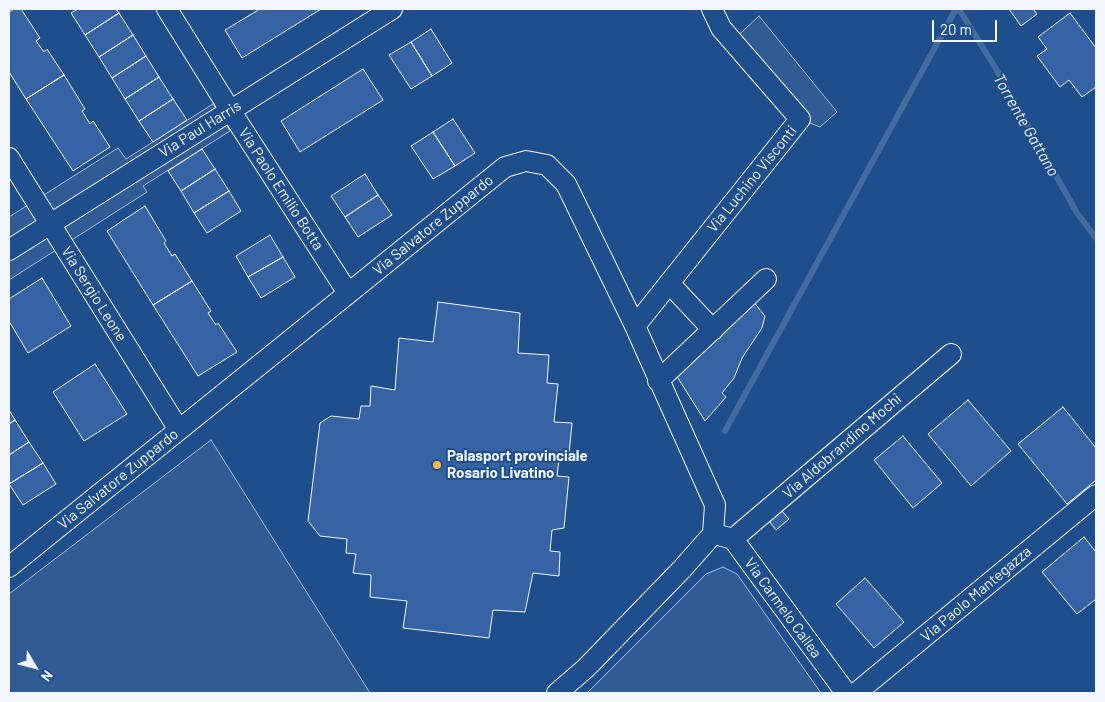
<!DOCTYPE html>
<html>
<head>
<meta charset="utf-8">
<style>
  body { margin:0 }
  #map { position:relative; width:1105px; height:702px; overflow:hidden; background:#1f4e8c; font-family:Barlow,sans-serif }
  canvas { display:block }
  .frame { position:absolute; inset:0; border:10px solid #f2f6ff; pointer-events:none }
  .north { position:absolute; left:10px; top:642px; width:50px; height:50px; -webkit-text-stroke:4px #1f4e8c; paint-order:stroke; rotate:127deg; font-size:14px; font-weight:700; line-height:20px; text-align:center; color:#f2f6ff }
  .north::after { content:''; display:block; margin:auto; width:18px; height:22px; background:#f2f6ff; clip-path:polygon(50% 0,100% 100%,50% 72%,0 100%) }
  .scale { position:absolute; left:932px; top:20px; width:65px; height:22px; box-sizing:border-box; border:2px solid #f2f6ff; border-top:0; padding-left:6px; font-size:15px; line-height:18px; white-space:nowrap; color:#f2f6ff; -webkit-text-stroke:4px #1f4e8c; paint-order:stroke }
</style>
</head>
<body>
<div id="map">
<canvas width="1105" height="702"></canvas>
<div class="frame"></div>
<div class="north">N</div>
<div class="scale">20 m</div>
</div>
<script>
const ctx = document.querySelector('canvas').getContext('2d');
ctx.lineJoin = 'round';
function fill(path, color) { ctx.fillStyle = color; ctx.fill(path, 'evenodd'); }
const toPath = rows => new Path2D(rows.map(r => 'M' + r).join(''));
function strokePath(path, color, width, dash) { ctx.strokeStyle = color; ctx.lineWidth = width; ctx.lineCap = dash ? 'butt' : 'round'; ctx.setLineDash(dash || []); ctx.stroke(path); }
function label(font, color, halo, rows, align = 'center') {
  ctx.font = font + ' Barlow,sans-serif'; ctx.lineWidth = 4; ctx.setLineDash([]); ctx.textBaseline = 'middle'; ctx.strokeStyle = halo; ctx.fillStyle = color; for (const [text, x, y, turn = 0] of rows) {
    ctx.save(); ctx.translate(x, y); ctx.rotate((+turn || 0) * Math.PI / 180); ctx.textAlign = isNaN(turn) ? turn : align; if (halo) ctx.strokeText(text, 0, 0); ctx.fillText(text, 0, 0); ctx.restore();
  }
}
const built = toPath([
  [759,16,837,112,820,127,800,119,732,41,759,16],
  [213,104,230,131,143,186,147,192,9,280,9,217,118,148,126,159,213,104],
  [211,440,370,693,9,693,9,594,211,440],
  [723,567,737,574,821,693,587,693,706,574,723,567]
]);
const stream = toPath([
  [959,9,996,69,1077,213,1096,238],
  [725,431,956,9]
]);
const building = toPath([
  [14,9,21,9,40,38,36,41,44,52,47,49,64,75,26,99,9,72,9,12,14,9],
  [78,9,116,9,119,13,85,35,71,13,78,9],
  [260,9,321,9,242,58,225,30,260,9],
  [1009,9,1033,9,1037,14,1021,26,1009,9],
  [119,13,133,35,99,57,85,35,119,13],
  [1070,13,1096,48,1096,87,1082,97,1069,80,1060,87,1037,56,1047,49,1038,37,1070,13],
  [431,29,452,63,432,76,411,42,431,29],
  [133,35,146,56,112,78,99,57,133,35],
  [411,42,432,76,411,89,389,55,411,42],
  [146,56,159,77,125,99,112,78,146,56],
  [363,69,383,100,300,152,281,121,363,69],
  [64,75,85,109,82,111,90,124,93,121,110,147,73,171,26,99,64,75],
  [159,77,173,99,139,121,125,99,159,77],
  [173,99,187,120,153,142,139,121,173,99],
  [453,119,475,153,455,166,433,132,453,119],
  [433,132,455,166,433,179,411,146,433,132],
  [202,149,215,169,181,191,168,171,202,149],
  [215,169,229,191,194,213,181,191,215,169],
  [365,174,378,195,345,217,331,196,365,174],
  [229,191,241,211,207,233,194,213,229,191],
  [378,195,392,215,358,237,345,217,378,195],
  [145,206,166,241,164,243,172,256,175,254,192,281,153,305,107,231,145,206],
  [270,235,283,257,248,277,236,256,270,235],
  [283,257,295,277,261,298,248,277,283,257],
  [42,278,71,326,28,353,9,321,9,299,42,278],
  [192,281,211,311,208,313,216,325,218,323,237,352,198,376,153,305,192,281],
  [752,300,765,316,762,328,742,358,734,378,722,393,726,397,705,421,676,375,752,300],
  [438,302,520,313,518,353,549,355,547,383,558,384,554,422,572,423,569,454,560,453,557,476,569,477,564,528,552,530,550,551,560,552,559,576,533,573,525,612,493,610,489,638,403,628,407,601,370,597,371,575,353,573,356,554,346,553,347,539,320,536,308,521,320,423,331,416,359,419,361,406,370,406,371,386,395,390,399,338,433,342,438,302],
  [95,364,127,414,84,441,53,392,95,364],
  [968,400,1011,451,971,486,928,434,968,400],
  [1063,407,1096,448,1096,480,1067,504,1018,444,1063,407],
  [9,410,15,420,9,424,9,410],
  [15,420,29,442,9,455,9,424,15,420],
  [903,436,942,483,913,508,874,460,903,436],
  [29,442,43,463,9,484,9,455,29,442],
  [43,463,56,484,23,505,9,484,43,463],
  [781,510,789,519,776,530,769,521,781,510],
  [1084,537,1096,552,1096,599,1077,614,1042,572,1084,537],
  [865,578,904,622,874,648,836,604,865,578]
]);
const street = toPath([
  [167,9,230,110,348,293],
  [9,158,179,430],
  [9,250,392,9],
  [669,283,713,330],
  [635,326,800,119,721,28,712,9],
  [658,381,766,279],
  [722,536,733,539,846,693],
  [733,539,951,354],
  [9,567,505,167,526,161,547,165,566,184,635,326,715,505,713,534],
  [557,693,586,668,682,569,713,534],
  [856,693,1096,495]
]);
const markers = [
  [437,465,5,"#ffb74d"]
];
const streetNames = [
  ["Via Paul Harris",200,129,-32],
  ["Via Luchino Visconti",752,179,-51],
  ["Via Paolo Emilio Botta",281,189,57],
  ["Via Salvatore Zuppardo",433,225,-39],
  ["Via Sergio Leone",94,294,58],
  ["Via Aldobrandino Mochi",842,446,-41],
  ["Via Salvatore Zuppardo",118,479,-39],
  ["Via Paolo Mantegazza",976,594,-40],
  ["Via Carmelo Callea",783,608,54]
];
const poiNames = [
  ["Palasport provinciale",447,456],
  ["Rosario Livatino",447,473]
];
const waterNames = [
  ["Torrente Gattano",1026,125,60]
];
fill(built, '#305b95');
strokePath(built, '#a8bbd7', 1);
strokePath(stream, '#446ba0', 6);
fill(building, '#3563a3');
strokePath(building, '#f2f6ff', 1);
strokePath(street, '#f2f6ff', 22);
strokePath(street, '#1f4e8c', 20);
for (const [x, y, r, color] of markers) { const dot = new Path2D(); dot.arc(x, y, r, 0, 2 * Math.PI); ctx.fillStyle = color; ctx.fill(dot); strokePath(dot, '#1f4e8c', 2); }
label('15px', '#f2f6ff', '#1f4e8c', streetNames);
label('bold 15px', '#f2f6ff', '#1f4e8c', poiNames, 'left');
label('italic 16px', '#f2f6ff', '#1f4e8c', waterNames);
</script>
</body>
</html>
